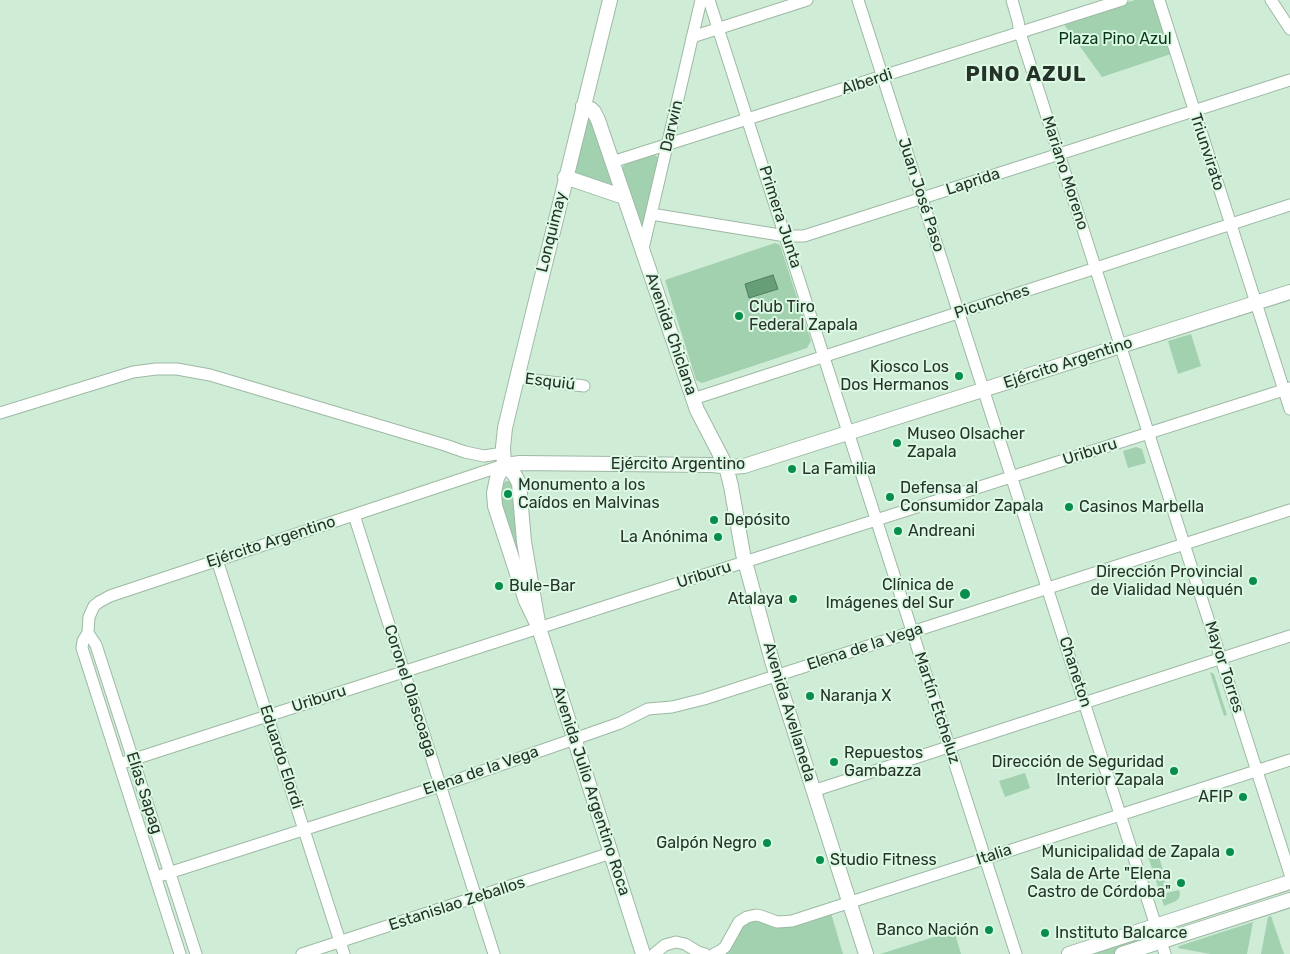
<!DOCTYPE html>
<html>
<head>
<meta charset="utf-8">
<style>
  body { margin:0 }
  canvas { display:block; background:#cfecd7 }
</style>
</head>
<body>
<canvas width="1290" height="954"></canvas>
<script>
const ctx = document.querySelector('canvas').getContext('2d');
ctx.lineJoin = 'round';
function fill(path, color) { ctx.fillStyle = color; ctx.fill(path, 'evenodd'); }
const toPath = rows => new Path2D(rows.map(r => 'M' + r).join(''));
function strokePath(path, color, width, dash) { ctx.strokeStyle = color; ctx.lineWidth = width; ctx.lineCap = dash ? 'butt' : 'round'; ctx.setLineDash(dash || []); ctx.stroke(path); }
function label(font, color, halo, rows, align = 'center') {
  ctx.font = font + ' Rubik,sans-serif'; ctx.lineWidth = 4; ctx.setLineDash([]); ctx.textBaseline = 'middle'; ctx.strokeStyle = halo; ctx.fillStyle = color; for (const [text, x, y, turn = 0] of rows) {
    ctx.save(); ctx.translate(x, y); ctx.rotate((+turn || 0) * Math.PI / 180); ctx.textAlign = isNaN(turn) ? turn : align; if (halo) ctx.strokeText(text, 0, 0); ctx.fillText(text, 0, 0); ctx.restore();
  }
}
const green = toPath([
  [1135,0,1155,0,1171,54,1102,77,1063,23],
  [588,117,591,118,615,188,575,175,574,168],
  [655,155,659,158,642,231,621,169,625,164,650,156],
  [775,243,780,245,811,341,807,348,702,383,696,380,665,280],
  [1191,334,1201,366,1178,374,1168,341],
  [1136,447,1142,449,1146,463,1128,468,1123,451],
  [506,481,513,482,530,591,499,507,501,486],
  [1210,672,1214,674,1227,715,1224,716],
  [1025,773,1030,788,1005,797,999,781],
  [1158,853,1166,881,1163,883,1166,893,1179,890,1180,894,1179,898,1176,901,1164,906,1148,856],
  [831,913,843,954,725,954,740,928,748,921],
  [1271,916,1284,954,1261,954,1268,917],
  [1253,922,1247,954,1210,954,1178,948,1179,946],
  [954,930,961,954,880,954,931,938],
  [1150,933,1151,939,1147,943,1115,954,1077,954]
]);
const water = toPath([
  [773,275,778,289,749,298,745,284,773,275]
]);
const minor = toPath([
  [709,0,1016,954],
  [858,0,1165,954],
  [1012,0,1018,21,1020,33,1290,874],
  [1159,0,1290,409],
  [1271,0,1290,29],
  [692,37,807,0],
  [612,162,1122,0],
  [651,214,786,236,804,236,1290,80],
  [642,253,701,0],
  [517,378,584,386],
  [693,399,1290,205],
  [0,413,133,372,156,369,177,369,210,375,445,445,465,452,484,456,503,453],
  [354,515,494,954],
  [217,560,344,954],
  [88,633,96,645,196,954],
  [119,764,616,603,1290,388],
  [813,791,1290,636],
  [156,877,440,786,620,723,648,709,672,707,704,699,1290,510],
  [180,954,82,648,83,641,88,633,89,617,94,606,99,602,110,596,504,465],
  [302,954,611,853],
  [654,954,665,945,676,942,685,944,698,952,705,954],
  [714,954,720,951,725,947,739,922,747,917,756,915,761,916,777,922,792,921,1290,760]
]);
const major = toPath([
  [583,106,591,109,594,112,598,120,697,410,726,466,731,486,743,554,772,661,866,954],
  [565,177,624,197],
  [504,465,520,463,712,465,732,467,744,466,1290,292],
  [504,465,514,474,519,483,524,542,539,628,643,954],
  [539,628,526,601,495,506,494,493,497,478,504,465,503,447,505,428,517,378,610,0],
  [1069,954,1290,882],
  [1122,954,1290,900]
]);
const markers = [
  [739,316,5,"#088e4c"],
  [959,376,5,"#088e4c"],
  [897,443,5,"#088e4c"],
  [792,469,5,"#088e4c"],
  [508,494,5,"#088e4c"],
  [890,497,5,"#088e4c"],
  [1069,507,5,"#088e4c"],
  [714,520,5,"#088e4c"],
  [898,531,5,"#088e4c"],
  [718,537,5,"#088e4c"],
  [1253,581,5,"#088e4c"],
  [499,586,5,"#088e4c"],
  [965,594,6,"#088e4c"],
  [793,599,5,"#088e4c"],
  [810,696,5,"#088e4c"],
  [834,762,5,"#088e4c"],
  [1174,771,5,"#088e4c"],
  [1243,797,5,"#088e4c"],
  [767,843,5,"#088e4c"],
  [1230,852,5,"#088e4c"],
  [820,860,5,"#088e4c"],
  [1181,883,5,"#088e4c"],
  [989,930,5,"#088e4c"],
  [1045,933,5,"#088e4c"]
];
const parkNames = [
  ["Plaza Pino Azul",1115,39]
];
const streetNames = [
  ["Alberdi",867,82,-18],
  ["Darwin",672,126,-77],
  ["Triunvirato",1207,152,72],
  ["Mariano Moreno",1065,173,72],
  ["Laprida",973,182,-18],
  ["Juan José Paso",921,195,72],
  ["Primera Junta",780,217,72],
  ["Lonquimay",552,232,-76],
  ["Picunches",992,302,-18],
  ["Avenida Chiclana",671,334,71],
  ["Ejército Argentino",1068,363,-18],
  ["Esquiú",550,382,7],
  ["Uriburu",1090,452,-18],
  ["Ejército Argentino",678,464],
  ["Ejército Argentino",271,542,-18],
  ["Uriburu",704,575,-18],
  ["Elena de la Vega",865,647,-18],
  ["Mayor Torres",1224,667,72],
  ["Chaneton",1075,672,72],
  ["Coronel Olascoaga",410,691,72],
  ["Uriburu",319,699,-18],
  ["Martín Etcheluz",937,708,72],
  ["Avenida Avellaneda",789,712,73],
  ["Eduardo Elordi",281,757,72],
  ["Elena de la Vega",481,771,-19],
  ["Avenida Julio Argentino Roca",591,791,72],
  ["Elías Sapag",144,793,72],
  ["Italia",994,855,-18],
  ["Estanislao Zeballos",457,904,-18]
];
const poiNames = [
  ["Club Tiro",749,307],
  ["Federal Zapala",749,325],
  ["Kiosco Los",949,367,"right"],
  ["Dos Hermanos",949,385,"right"],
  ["Museo Olsacher",907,434],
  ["Zapala",907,452],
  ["La Familia",802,469],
  ["Monumento a los",518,485],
  ["Caídos en Malvinas",518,503],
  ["Defensa al",900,488],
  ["Consumidor Zapala",900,506],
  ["Casinos Marbella",1079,507],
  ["Depósito",724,520],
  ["Andreani",908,531],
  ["La Anónima",708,537,"right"],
  ["Dirección Provincial",1243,572,"right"],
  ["de Vialidad Neuquén",1243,590,"right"],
  ["Clínica de",954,585,"right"],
  ["Imágenes del Sur",954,603,"right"],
  ["Bule-Bar",509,586],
  ["Atalaya",783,599,"right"],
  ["Naranja X",820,696],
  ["Repuestos",844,753],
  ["Gambazza",844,771],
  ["Dirección de Seguridad",1164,762,"right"],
  ["Interior Zapala",1164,780,"right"],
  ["AFIP",1233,797,"right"],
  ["Galpón Negro",757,843,"right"],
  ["Municipalidad de Zapala",1220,852,"right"],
  ["Studio Fitness",830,860],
  ["Sala de Arte \"Elena",1171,874,"right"],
  ["Castro de Córdoba\"",1171,892,"right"],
  ["Banco Nación",979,930,"right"],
  ["Instituto Balcarce",1055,933]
];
const districtNames = [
  ["PINO AZUL",1026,75]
];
fill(green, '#a2d1af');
fill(water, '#669e77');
strokePath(water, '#537d60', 1);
strokePath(minor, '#9db9a4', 13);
strokePath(major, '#9db9a4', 16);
strokePath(minor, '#fff', 11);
strokePath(major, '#fff', 14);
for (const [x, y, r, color] of markers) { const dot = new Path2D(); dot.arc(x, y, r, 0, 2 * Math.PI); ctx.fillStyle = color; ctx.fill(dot); strokePath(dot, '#dcf9e4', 2); }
label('16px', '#08361b', '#dcf9e4', parkNames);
label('16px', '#263129', '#dcf9e4', streetNames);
label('16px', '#263129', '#dcf9e4', poiNames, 'left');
ctx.letterSpacing = '1px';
label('bold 21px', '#263129', '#dcf9e4', districtNames);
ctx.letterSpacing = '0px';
</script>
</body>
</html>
